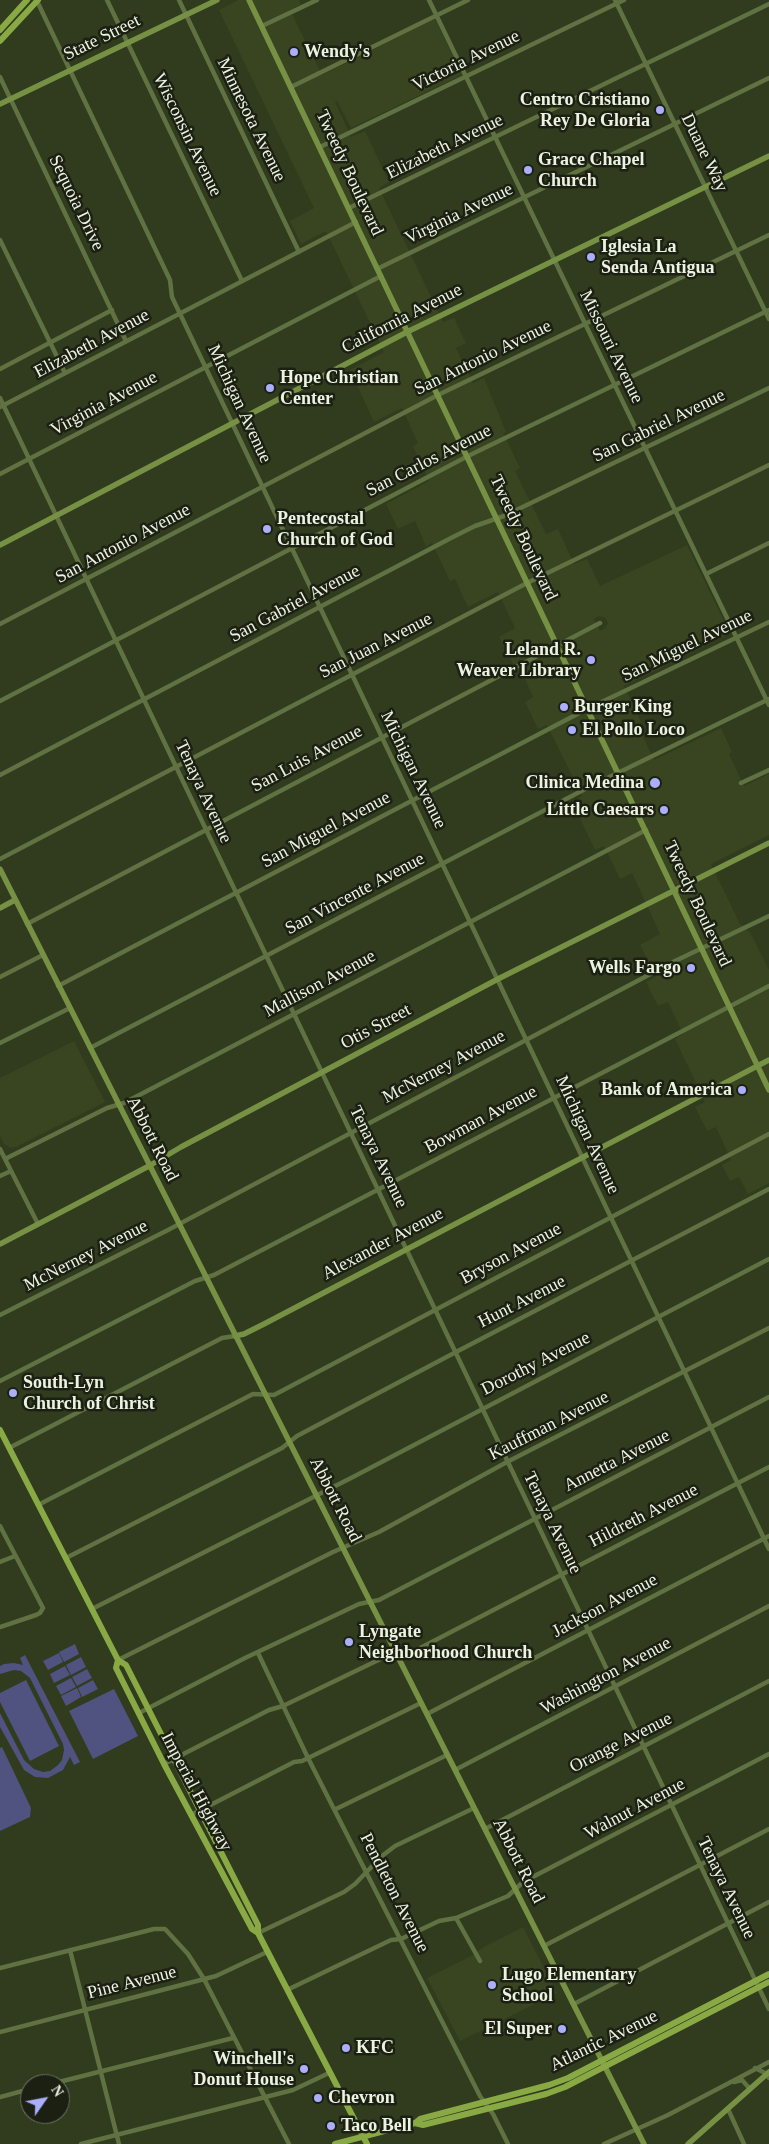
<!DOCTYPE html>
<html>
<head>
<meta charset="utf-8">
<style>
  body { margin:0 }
  #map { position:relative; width:769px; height:2144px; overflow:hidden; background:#313b1e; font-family:"Times New Roman",serif }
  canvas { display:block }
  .north { position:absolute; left:20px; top:2074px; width:50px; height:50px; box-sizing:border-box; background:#1b2013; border:1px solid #6f7465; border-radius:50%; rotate:57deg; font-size:14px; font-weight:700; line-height:20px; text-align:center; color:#ecf3e1 }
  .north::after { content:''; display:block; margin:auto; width:18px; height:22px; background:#abaffb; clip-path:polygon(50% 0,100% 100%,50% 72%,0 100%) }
</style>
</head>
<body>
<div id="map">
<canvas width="769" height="2144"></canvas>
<div class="north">N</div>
</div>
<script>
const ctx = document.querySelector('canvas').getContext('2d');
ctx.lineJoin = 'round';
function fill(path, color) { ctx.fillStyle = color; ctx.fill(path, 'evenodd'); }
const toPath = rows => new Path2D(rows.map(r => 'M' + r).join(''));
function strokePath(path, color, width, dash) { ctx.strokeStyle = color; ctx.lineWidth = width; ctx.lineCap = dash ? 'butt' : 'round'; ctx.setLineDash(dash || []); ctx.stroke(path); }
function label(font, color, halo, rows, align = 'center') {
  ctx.font = font + ' "Times New Roman",serif'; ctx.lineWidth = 5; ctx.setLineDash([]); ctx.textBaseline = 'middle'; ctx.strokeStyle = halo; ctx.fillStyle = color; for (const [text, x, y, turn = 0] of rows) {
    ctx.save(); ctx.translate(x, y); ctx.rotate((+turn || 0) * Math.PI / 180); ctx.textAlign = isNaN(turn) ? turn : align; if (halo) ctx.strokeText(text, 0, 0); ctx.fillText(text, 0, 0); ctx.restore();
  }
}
const built = toPath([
  [238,0,299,0,301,4,290,10,322,75,435,19,462,75,351,128,337,101,335,102,351,137,365,131,389,182,379,188,443,322,454,318,466,343,456,348,473,383,484,378,506,432,503,433,520,468,515,471,546,534,558,529,574,564,587,559,600,586,687,545,729,631,727,635,624,686,641,722,637,724,654,760,721,728,732,752,729,754,744,786,769,774,769,835,711,864,740,924,750,932,769,970,769,1183,748,1194,739,1177,730,1181,722,1165,731,1160,716,1127,707,1131,695,1107,705,1102,675,1039,683,1034,668,1002,658,1006,646,982,656,977,640,945,660,934,632,873,620,879,604,846,595,850,572,802,582,796,547,725,538,729,525,702,533,697,521,670,517,672,499,637,515,628,498,592,468,607,455,579,450,581,432,543,426,546,415,521,398,529,386,504,429,481,413,446,418,443,402,408,374,422,350,370,384,352,326,231,301,244,290,221,314,208,219,10],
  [599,616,605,618,608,623,605,628,600,631,594,619],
  [74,1041,105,1102,16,1147,11,1148,4,1144,0,1136,0,1078],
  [523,1927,557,1993,460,2041,427,1978,471,1956,482,1948]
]);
const green = toPath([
  [75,1644,79,1654,64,1662,59,1652],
  [59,1653,63,1662,48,1670,43,1661],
  [25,1655,80,1762,74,1765,70,1757,63,1770,48,1778,35,1777,24,1770,0,1727,0,1713,24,1760,34,1769,43,1772,50,1771,58,1765,62,1760,64,1750,63,1744,30,1678,21,1671,14,1670,0,1674,0,1666,4,1664,14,1663,23,1665,20,1658],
  [81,1657,86,1667,71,1675,66,1665],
  [65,1666,70,1675,54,1683,50,1674],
  [87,1669,92,1678,77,1686,72,1677],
  [71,1678,76,1687,61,1695,56,1686],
  [26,1680,59,1746,30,1761,0,1702,0,1693],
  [93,1680,98,1689,82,1697,78,1688],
  [77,1688,81,1697,66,1706,61,1696],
  [114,1689,138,1736,93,1759,69,1711],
  [2,1747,31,1808,30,1817,0,1831,0,1748]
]);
const street = toPath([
  [107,0,242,281],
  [179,0,299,252],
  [429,0,769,705],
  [615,0,769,319],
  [37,1,170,280,172,297,769,1549],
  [262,26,317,0],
  [0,77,126,341],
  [291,87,468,0],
  [320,147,624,0],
  [349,208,769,4],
  [0,240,65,373],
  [377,269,769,78],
  [0,369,112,310],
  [0,398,769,2009],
  [0,407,356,222],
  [0,474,381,276],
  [706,574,769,543],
  [0,624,438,395,769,235],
  [0,701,468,456,769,310],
  [0,775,451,538,475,526,504,516,769,388],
  [741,783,769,770],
  [0,859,527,583,769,465],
  [27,924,600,623],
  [0,977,43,955],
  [58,986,587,709,769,622],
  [0,1043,70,1008],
  [90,1048,589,787,769,699],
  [0,1149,38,1224],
  [5,1159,107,1108,124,1103,646,830],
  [0,1176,11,1171],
  [0,1315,168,1230,673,962,769,916],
  [0,1381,195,1281,214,1275,769,986],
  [9,1448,222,1338,235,1336],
  [38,1505,253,1394,274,1395,769,1134],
  [0,1526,43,1608,40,1613,36,1615,0,1627],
  [66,1558,282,1448,297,1436,456,1352,769,1189],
  [0,1562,15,1556],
  [92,1609,353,1477,769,1259],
  [258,1653,308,1758,480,2096,493,2114,508,2144],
  [399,1659,769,1467],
  [118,1660,333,1552,379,1532,507,1462,769,1328],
  [139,1713,245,1658,359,1604,379,1600,769,1397],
  [427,1714,769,1536],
  [164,1764,269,1710,283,1706,395,1652],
  [455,1770,769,1606],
  [336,1809,447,1755],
  [191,1815,294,1762,302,1761,421,1703],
  [485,1829,769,1681],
  [456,1918,480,1961],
  [258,1933,344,1892,355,1884,382,1856,395,1846,474,1808],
  [544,1946,769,1829],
  [70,1950,119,2144],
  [0,1968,154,1929,165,1929,188,1954,204,1979,289,2144],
  [287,1990,391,1940,401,1939,439,1921,456,1918,508,1896,523,1882,769,1754],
  [574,2004,769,1902],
  [0,2032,216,1976,267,1952],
  [755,2068,767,2074,769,2078],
  [734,2082,742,2080,750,2089],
  [51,2084,233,2038],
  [0,2097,30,2089],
  [728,2109,744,2144],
  [81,2144,293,2090,329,2073],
  [604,2144,668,2115,769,2062]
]);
const secondary = toPath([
  [249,0,769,1090],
  [0,104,217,0],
  [0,545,407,332,769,156],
  [0,869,644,2144],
  [0,908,15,900],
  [0,1244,149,1166,181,1147,498,979,769,843],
  [235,1336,244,1334,264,1324,769,1060],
  [688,2144,769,2072]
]);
const primary = toPath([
  [0,30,27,0],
  [0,41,38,0],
  [0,1430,118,1660,126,1665,258,1925,258,1933],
  [118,1660,116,1668,164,1764,252,1929,258,1933,367,2144],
  [415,2123,423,2125,546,2094,565,2087,769,1982],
  [335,2144,415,2123,420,2119,549,2085,568,2078,769,1974]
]);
const markers = [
  [294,52,5,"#abaffb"],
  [660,110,5,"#abaffb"],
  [528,170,5,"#abaffb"],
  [591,257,5,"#abaffb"],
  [270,388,5,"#abaffb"],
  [267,529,5,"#abaffb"],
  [591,660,5,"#abaffb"],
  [564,707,5,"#abaffb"],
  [572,730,5,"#abaffb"],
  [655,783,6,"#abaffb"],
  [664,810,5,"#abaffb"],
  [691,968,5,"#abaffb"],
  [742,1090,5,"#abaffb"],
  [13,1393,5,"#abaffb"],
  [349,1642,5,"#abaffb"],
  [492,1985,5,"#abaffb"],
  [562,2029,5,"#abaffb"],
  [346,2048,5,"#abaffb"],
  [304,2069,5,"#abaffb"],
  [318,2098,5,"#abaffb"],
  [331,2126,5,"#abaffb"]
];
const streetNames = [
  ["State Street",102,38,-26],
  ["Victoria Avenue",466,61,-26],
  ["Minnesota Avenue",251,120,64],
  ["Wisconsin Avenue",187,135,64],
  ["Elizabeth Avenue",445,147,-26],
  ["Duane Way",704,153,64],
  ["Tweedy Boulevard",349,173,65],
  ["Sequoia Drive",76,203,64],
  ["Virginia Avenue",459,214,-26],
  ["California Avenue",402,319,-27],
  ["Elizabeth Avenue",92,344,-28],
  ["Missouri Avenue",611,347,64],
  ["San Antonio Avenue",483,358,-26],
  ["Virginia Avenue",104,404,-28],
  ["Michigan Avenue",239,404,65],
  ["San Gabriel Avenue",659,426,-26],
  ["San Carlos Avenue",429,461,-27],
  ["Tweedy Boulevard",523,538,65],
  ["San Antonio Avenue",123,544,-28],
  ["San Gabriel Avenue",295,604,-28],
  ["San Juan Avenue",376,646,-27],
  ["San Miguel Avenue",687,646,-26],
  ["San Luis Avenue",307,759,-28],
  ["Michigan Avenue",413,770,64],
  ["Tenaya Avenue",203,792,65],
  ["San Miguel Avenue",326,830,-28],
  ["San Vincente Avenue",355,894,-28],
  ["Tweedy Boulevard",697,904,65],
  ["Mallison Avenue",320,984,-28],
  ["Otis Street",376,1027,-28],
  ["McNerney Avenue",444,1067,-28],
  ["Bowman Avenue",481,1120,-28],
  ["Michigan Avenue",587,1135,65],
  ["Abbott Road",152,1139,63],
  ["Tenaya Avenue",378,1157,64],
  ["Alexander Avenue",383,1244,-28],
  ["Bryson Avenue",511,1254,-28],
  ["McNerney Avenue",86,1256,-27],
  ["Hunt Avenue",522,1302,-27],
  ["Dorothy Avenue",536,1364,-27],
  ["Kauffman Avenue",549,1426,-27],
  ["Annetta Avenue",617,1461,-27],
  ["Abbott Road",335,1500,63],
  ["Hildreth Avenue",644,1516,-27],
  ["Tenaya Avenue",552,1523,64],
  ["Jackson Avenue",605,1606,-28],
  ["Washington Avenue",606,1676,-28],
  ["Orange Avenue",621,1743,-27],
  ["Imperial Highway",196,1792,62],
  ["Walnut Avenue",635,1809,-28],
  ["Abbott Road",518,1861,63],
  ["Tenaya Avenue",726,1888,64],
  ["Pendleton Avenue",394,1893,63],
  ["Pine Avenue",132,1983,-14],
  ["Atlantic Avenue",604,2041,-26]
];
const poiNames = [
  ["Wendy's",304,52],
  ["Centro Cristiano",650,100,"right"],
  ["Rey De Gloria",650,121,"right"],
  ["Grace Chapel",538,160],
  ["Church",538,181],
  ["Iglesia La",601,247],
  ["Senda Antigua",601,268],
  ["Hope Christian",280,378],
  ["Center",280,399],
  ["Pentecostal",277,519],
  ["Church of God",277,540],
  ["Leland R.",581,650,"right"],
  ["Weaver Library",581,671,"right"],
  ["Burger King",574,707],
  ["El Pollo Loco",582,730],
  ["Clinica Medina",644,783,"right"],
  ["Little Caesars",654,810,"right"],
  ["Wells Fargo",681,968,"right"],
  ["Bank of America",732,1090,"right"],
  ["South-Lyn",23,1383],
  ["Church of Christ",23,1404],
  ["Lyngate",359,1632],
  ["Neighborhood Church",359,1653],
  ["Lugo Elementary",502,1975],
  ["School",502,1996],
  ["El Super",552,2029,"right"],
  ["KFC",356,2048],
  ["Winchell's",294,2059,"right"],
  ["Donut House",294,2080,"right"],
  ["Chevron",328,2098],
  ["Taco Bell",341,2126]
];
fill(built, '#394521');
fill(green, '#50527f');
strokePath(street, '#607142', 4.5);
strokePath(secondary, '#779144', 5.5);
strokePath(primary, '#88a943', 6);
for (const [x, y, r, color] of markers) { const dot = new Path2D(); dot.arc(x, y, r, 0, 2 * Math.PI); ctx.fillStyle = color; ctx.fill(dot); strokePath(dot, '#1b2013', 2); }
label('18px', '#ecf3e1', '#1b2013', streetNames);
label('bold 18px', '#ecf3e1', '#1b2013', poiNames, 'left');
</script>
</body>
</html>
